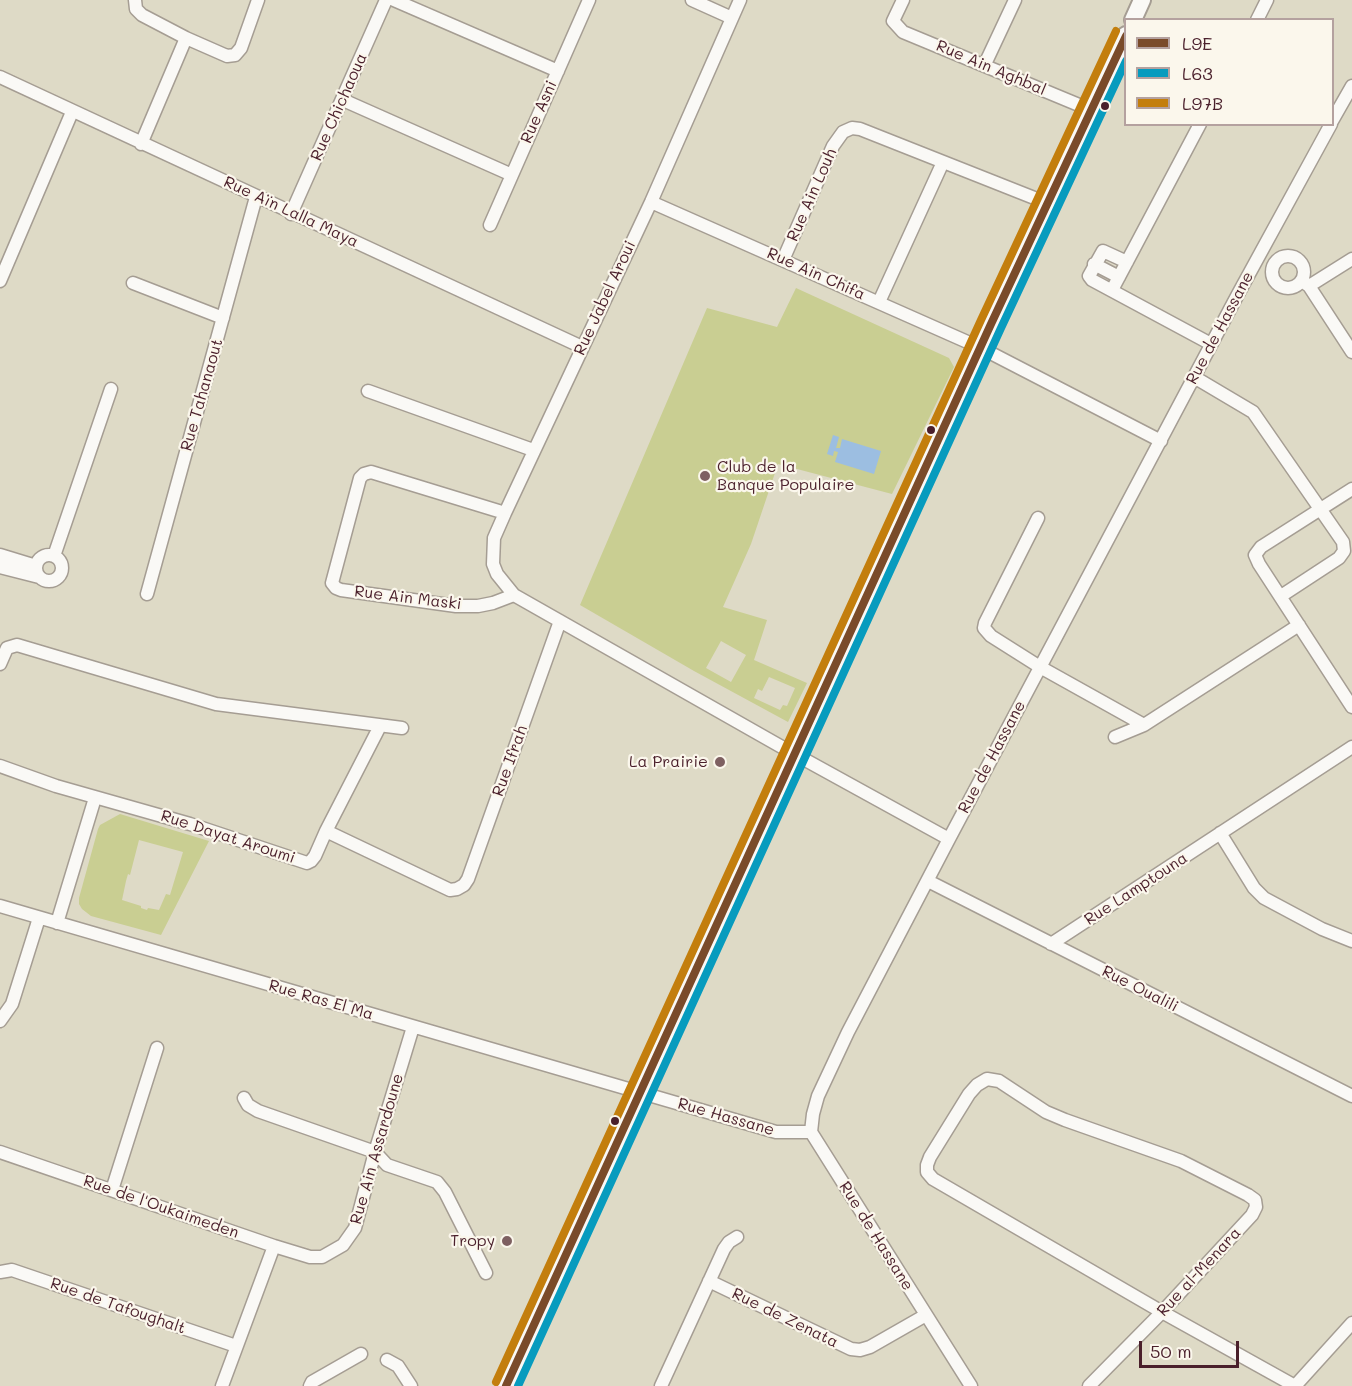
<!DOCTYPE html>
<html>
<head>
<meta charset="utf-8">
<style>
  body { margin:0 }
  #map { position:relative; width:1352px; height:1386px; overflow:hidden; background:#dedac6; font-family:Mali,sans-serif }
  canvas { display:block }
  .legend { position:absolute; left:1124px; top:18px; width:210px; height:108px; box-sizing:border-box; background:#fbf7ec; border:2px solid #b4a19f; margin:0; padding:8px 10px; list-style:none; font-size:18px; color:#4a1f2b }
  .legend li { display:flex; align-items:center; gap:12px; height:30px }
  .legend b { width:30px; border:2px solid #b4a19f }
  .scale { position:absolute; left:1139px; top:1341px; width:100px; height:27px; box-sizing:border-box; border:3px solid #4a1f2b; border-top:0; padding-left:8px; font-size:18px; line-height:21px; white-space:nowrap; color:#4a1f2b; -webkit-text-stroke:4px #fbf7ec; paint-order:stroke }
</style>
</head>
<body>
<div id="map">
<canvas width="1352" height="1386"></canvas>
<ul class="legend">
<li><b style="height:8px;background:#7a4b2a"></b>L9E</li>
<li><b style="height:8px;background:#079bbe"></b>L63</li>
<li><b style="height:8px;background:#c37e0d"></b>L97B</li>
</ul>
<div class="scale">50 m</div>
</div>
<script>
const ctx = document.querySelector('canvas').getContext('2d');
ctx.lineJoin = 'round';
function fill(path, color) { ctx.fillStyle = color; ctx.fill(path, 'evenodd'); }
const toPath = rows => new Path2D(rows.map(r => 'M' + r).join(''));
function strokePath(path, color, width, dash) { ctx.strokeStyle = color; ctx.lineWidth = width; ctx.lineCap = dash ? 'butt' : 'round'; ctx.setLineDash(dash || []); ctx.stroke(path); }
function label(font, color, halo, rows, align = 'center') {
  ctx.font = font + ' Mali,sans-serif'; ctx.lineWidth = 4.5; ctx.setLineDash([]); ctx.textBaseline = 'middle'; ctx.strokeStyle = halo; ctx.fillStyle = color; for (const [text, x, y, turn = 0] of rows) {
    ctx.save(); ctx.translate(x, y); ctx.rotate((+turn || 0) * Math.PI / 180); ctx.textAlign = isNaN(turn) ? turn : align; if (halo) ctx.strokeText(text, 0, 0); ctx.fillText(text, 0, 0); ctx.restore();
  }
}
const green = toPath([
  [796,288,949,358,954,367,892,494,778,464,751,544,723,607,767,620,754,660,807,683,788,722,694,671,580,605,707,308,777,327],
  [721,641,746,655,731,682,706,668],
  [769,677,795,688,787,706,783,705,780,710,754,698,758,689,762,691],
  [120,814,209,841,161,935,91,916,82,909,79,904,79,898,98,829,100,825],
  [139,840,183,852,170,895,166,894,159,910,148,908,147,910,141,908,141,906,122,900,126,881,128,874,130,875]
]);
const water = toPath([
  [833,435,839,437,836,448,840,448,842,439,881,451,874,474,835,462,838,452,834,451,833,456,827,454]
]);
const minor = toPath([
  [135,0,136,9,142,15,186,38,227,56,235,55,241,48,258,0],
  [394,0,558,71],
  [692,0,732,18],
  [740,0,651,202,505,513,494,538,493,564,497,574,514,595,780,746,949,839],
  [903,0,893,21,903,32,1091,110],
  [1257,20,1267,0],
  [985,64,1015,0],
  [0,77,582,347],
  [343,100,512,175],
  [1332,121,1352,86],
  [141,144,186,38],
  [651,202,981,348,1161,441],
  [291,214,386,0],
  [490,225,589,0],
  '1272 272a16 16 0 1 1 32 0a16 16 0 1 1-32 0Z',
  [783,260,833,146,843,132,852,128,860,129,1047,203],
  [1127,262,1103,251,1089,276,1092,280,1211,344],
  [1094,264,1119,277],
  [0,281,72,112],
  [1302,281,1309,286,1352,352],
  [133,283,223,318],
  [1309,286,1352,259],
  [1112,290,1200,124],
  [879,302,943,162],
  [1194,377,1253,412,1343,542,1344,551,1339,558,1281,596],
  [368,391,533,450],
  [1352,489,1261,547,1255,555,1259,564,1352,707],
  [505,513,371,472,364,474,360,478,332,583,336,588,341,590,456,606,478,606,493,603,514,595],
  [1038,518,985,623,984,628,991,636,1040,667,1144,725],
  '36 568a13 13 0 1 1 26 0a13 13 0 1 1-26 0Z',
  [0,555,36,566],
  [54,556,111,389],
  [0,567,39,577],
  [147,594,256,197],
  [0,664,7,648,17,645,216,704,402,728],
  [1115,737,1144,725,1299,625],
  [0,766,56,786,190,824,307,863,311,861,315,856,326,831,380,726],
  [326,831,450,890,457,889,464,885,468,879,560,621],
  [1220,833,1254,888,1264,898,1322,929,1352,941],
  [928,881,1352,1096],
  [0,906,776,1132,811,1132],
  [57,923,95,798],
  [1051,944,1352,747],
  [0,1021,12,1004,39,918],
  [244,1098,248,1105,258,1111,375,1152,387,1165,437,1182,445,1192,486,1273],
  [0,1152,274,1246,310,1257,322,1257,343,1245,355,1228,375,1152,413,1027],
  [112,1190,157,1048],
  [0,1272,12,1270,236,1346],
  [709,1281,851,1349,860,1350,870,1347,926,1315],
  [387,1360,398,1366,411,1386],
  [222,1386,274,1246],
  [310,1386,312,1382,361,1354],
  [661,1386,724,1249,729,1242,737,1237],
  [971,1386,811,1132,813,1114,818,1096,848,1032,949,839,1237,296,1331,124],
  [1089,1386,1162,1312,1252,1215,1256,1207,1255,1200,1248,1195,1181,1161,1065,1120,1046,1112,999,1081,987,1079,977,1085,969,1094,930,1157,927,1165,927,1172,933,1179,1162,1312,1295,1386],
  [1295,1386,1352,1323]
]);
const secondary = toPath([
  [1133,20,1142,0],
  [506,1386,991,324,1126,35]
]);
const bus1 = toPath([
  [506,1386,991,324,1126,36]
]);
const bus2 = toPath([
  [518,1386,1001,328,1126,61]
]);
const bus3 = toPath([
  [496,1382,981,320,1116,31]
]);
const markers = [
  [1105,106,5,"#4a1f2b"],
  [931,430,5,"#4a1f2b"],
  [705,476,6,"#7e6061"],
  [720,762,6,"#7e6061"],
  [615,1121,5,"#4a1f2b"],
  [507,1241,6,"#7e6061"]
];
const streetNames = [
  ["Rue Ain Aghbal",991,68,23],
  ["Rue Chichaoua",339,107,-66],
  ["Rue Asni",539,112,-66],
  ["Rue Ain Louh",812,195,-66],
  ["Rue Aïn Lalla Maya",291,212,25],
  ["Rue Ain Chifa",816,274,24],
  ["Rue Jabel Aroui",605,298,-65],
  ["Rue de Hassane",1220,328,-62],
  ["Rue Tahanaout",202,395,-74],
  ["Rue Ain Maski",408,598,7],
  ["Rue de Hassane",992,757,-62],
  ["Rue Ifrah",510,761,-70],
  ["Rue Dayat Aroumi",228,837,18],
  ["Rue Lamptouna",1136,889,-33],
  ["Rue Oualili",1140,989,27],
  ["Rue Ras El Ma",321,1000,16],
  ["Rue Hassane",726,1117,16],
  ["Rue Ain Assardoune",377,1149,-74],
  ["Rue de l'Oukaimeden",161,1207,19],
  ["Rue de Hassane",876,1236,58],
  ["Rue al-Menara",1199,1272,-47],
  ["Rue de Tafoughalt",118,1306,19],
  ["Rue de Zenata",785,1318,26]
];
const poiNames = [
  ["Club de la",717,467,"left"],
  ["Banque Populaire",717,485,"left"],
  ["La Prairie",708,762],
  ["Tropy",495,1241]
];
fill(green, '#c9ce92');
fill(water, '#9cbee1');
strokePath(minor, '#a59d93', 15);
strokePath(secondary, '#a59d93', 20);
strokePath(minor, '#faf9f6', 12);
strokePath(secondary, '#faf9f6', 16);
strokePath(bus1, '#7a4b2a', 8);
strokePath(bus2, '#079bbe', 8);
strokePath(bus3, '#c37e0d', 8);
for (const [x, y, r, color] of markers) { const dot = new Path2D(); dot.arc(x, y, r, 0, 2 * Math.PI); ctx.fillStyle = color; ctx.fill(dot); strokePath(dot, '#fbf7ec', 2); }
label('16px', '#4a1f2b', '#fbf7ec', streetNames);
label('16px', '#4a1f2b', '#fbf7ec', poiNames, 'right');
</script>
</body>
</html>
